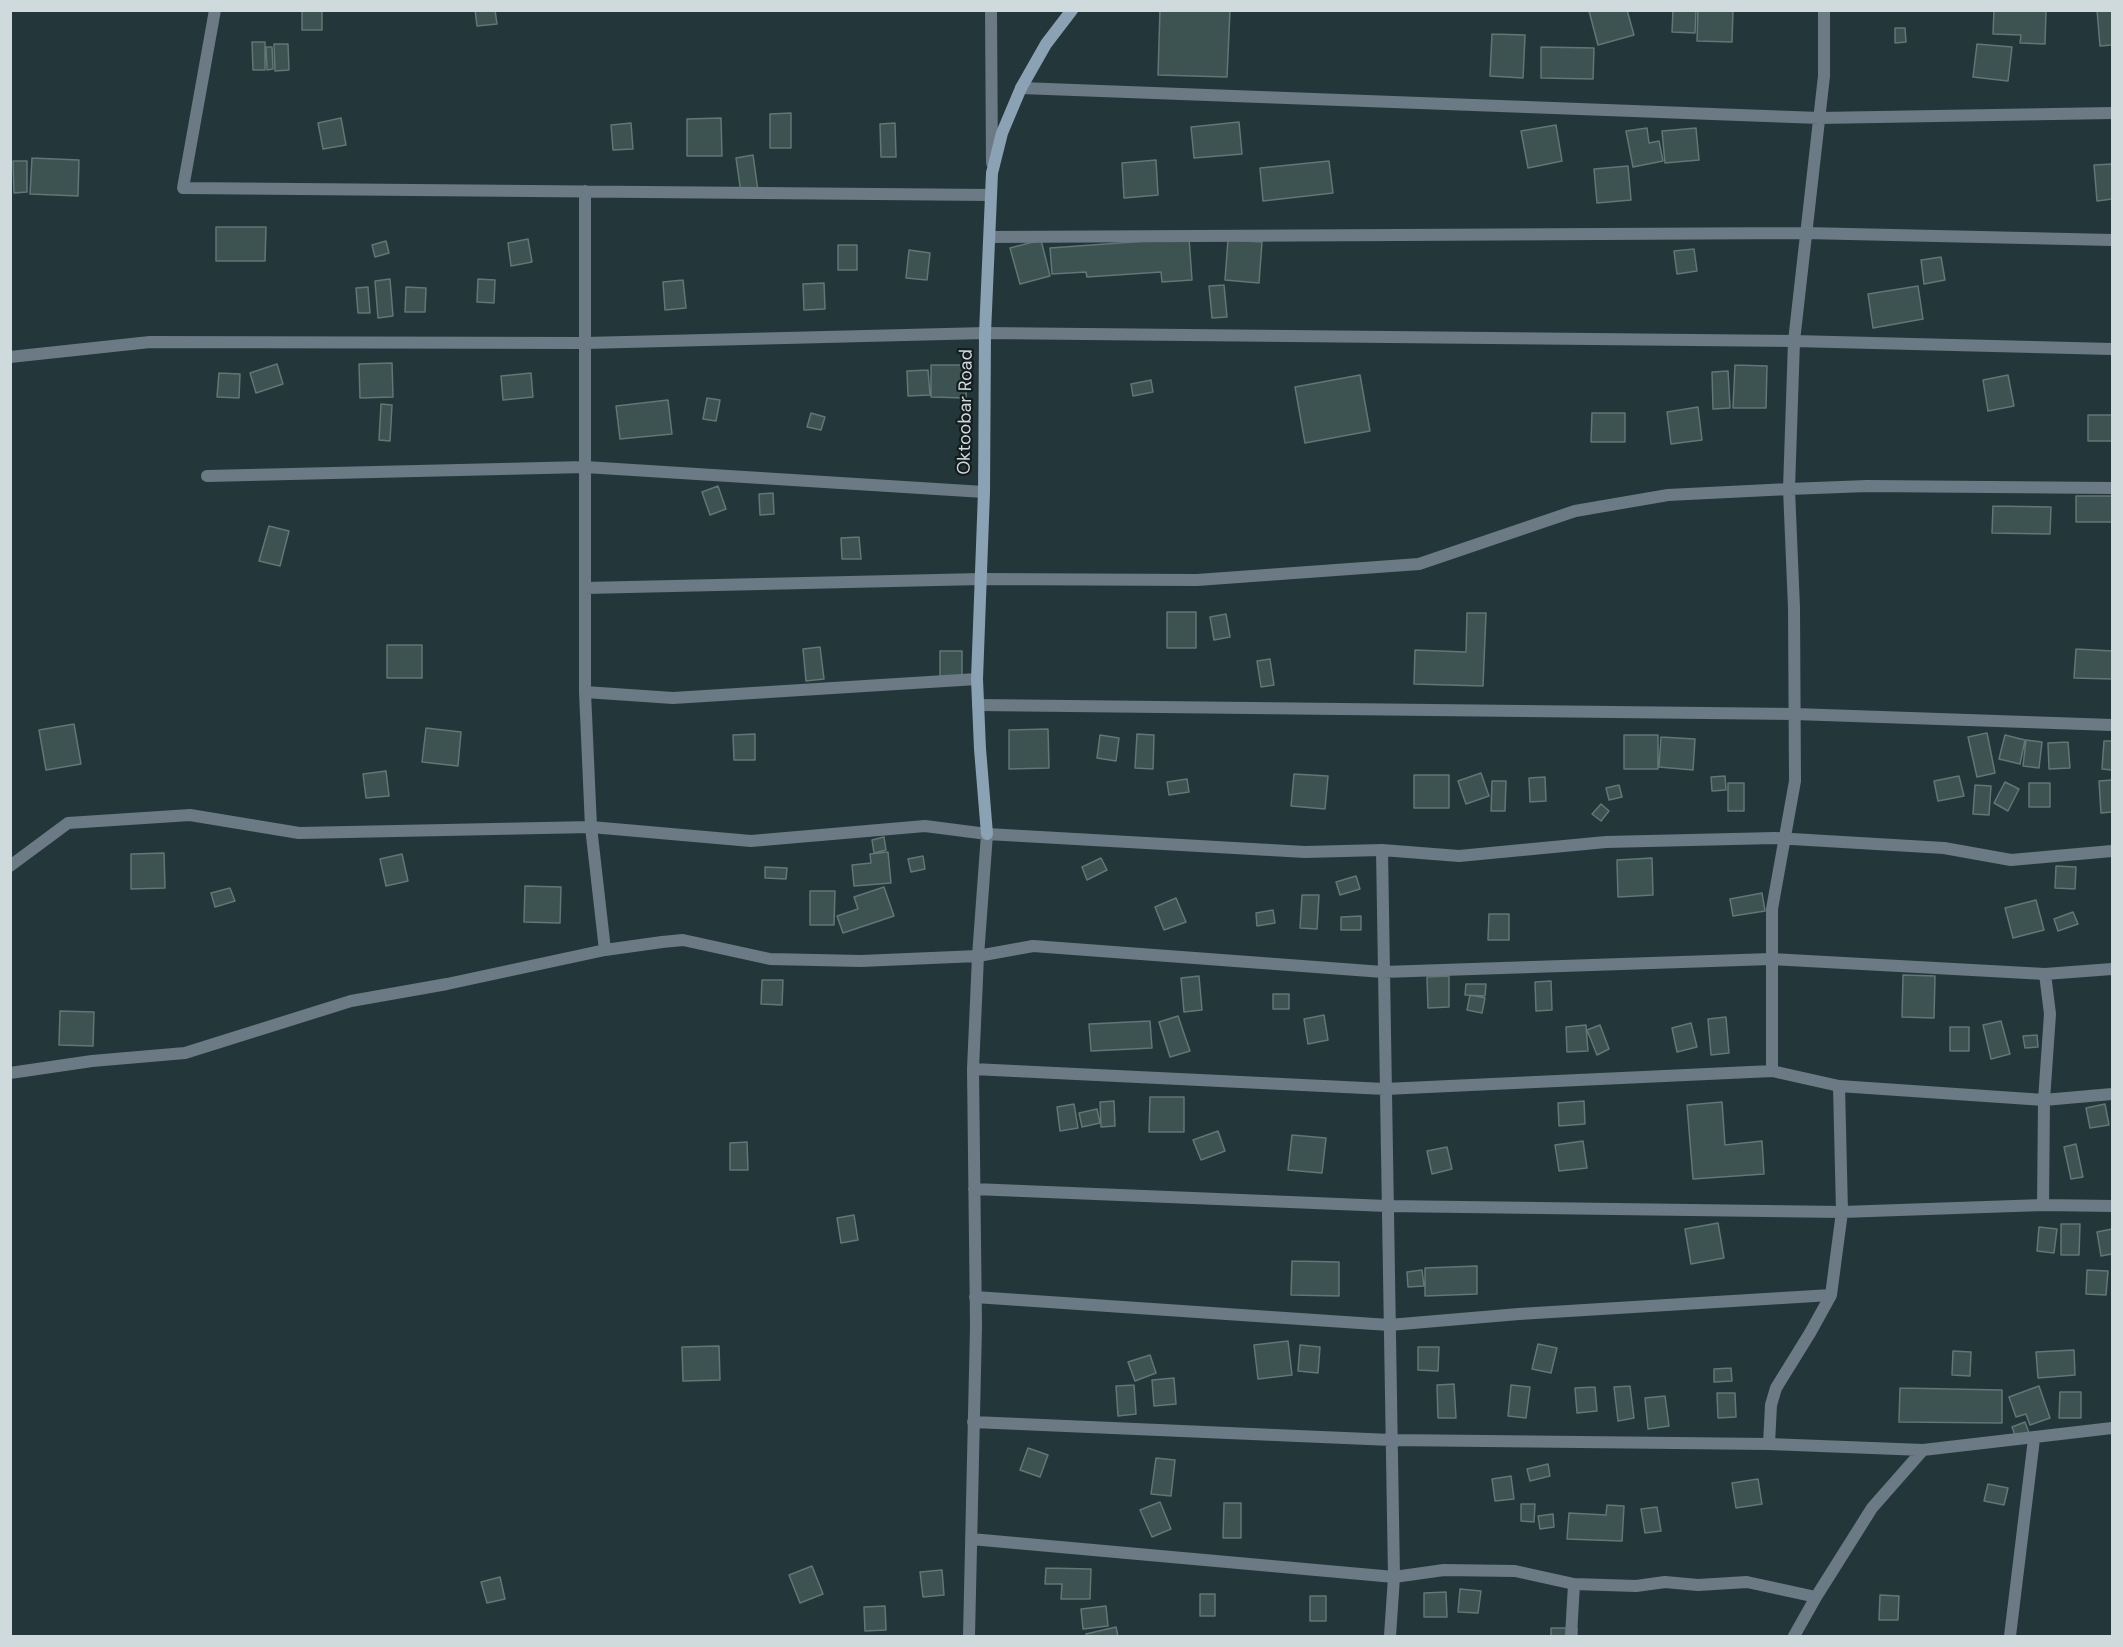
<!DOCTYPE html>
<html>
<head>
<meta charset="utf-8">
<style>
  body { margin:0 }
  #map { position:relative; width:2123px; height:1647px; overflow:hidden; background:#23373b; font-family:"DM Sans",sans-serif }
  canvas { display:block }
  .frame { position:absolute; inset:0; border:12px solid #cfdadd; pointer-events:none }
</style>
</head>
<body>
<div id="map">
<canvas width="2123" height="1647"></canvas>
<div class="frame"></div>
</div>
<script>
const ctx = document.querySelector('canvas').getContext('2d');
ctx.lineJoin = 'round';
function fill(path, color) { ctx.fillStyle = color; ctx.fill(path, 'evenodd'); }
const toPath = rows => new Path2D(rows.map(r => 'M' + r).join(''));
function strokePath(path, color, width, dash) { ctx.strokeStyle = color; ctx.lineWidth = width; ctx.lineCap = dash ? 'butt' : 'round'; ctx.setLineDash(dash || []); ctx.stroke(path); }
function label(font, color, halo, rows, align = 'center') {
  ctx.font = font + ' "DM Sans",sans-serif'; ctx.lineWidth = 4.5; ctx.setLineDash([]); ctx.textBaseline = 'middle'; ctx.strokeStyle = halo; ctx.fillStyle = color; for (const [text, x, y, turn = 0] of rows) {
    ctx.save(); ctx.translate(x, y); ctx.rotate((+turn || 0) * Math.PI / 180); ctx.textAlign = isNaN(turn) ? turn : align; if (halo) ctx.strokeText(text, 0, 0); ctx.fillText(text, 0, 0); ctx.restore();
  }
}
const building = toPath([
  [302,10,322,10,322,30,302,30,302,10],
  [475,10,495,10,497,24,477,26,475,10],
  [1160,10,1230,10,1227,77,1158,75,1160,10],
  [1627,10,1634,35,1598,45,1589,11,1627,10],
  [1673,10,1696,10,1695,33,1672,32,1673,10],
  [1698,10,1733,10,1732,42,1697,41,1698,10],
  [1994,10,2046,10,2045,44,2020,43,2021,35,1993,34,1994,10],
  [2097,10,2112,10,2112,45,2100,46,2097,10],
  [1895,28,1905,28,1906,42,1895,43,1895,28],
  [1492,34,1525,35,1523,78,1490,76,1492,34],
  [252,42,265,42,265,70,253,70,252,42],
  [274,44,288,44,289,70,275,71,274,44],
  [1977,44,2012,47,2008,81,1973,77,1977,44],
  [266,47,272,47,273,69,267,70,266,47],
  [1541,47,1594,48,1593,79,1541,78,1541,47],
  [791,113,791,148,770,148,770,114,791,113],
  [341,118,346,145,323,149,318,123,341,118],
  [721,118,722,156,687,156,687,119,721,118],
  [1239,122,1242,154,1194,158,1191,127,1239,122],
  [631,123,633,149,613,150,611,125,631,123],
  [895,123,896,157,881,157,880,124,895,123],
  [1556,125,1562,161,1528,168,1521,131,1556,125],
  [1647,128,1649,143,1659,141,1663,161,1633,167,1626,131,1647,128],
  [1696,128,1699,160,1665,163,1662,131,1696,128],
  [753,155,758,191,741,193,736,158,753,155],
  [32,158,79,160,78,196,30,194,32,158],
  [1156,160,1158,195,1124,198,1122,163,1156,160],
  [13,161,27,161,27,192,14,193,13,161],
  [1329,161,1333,193,1263,201,1260,168,1329,161],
  [2112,164,2112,199,2097,201,2094,165,2112,164],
  [1628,166,1631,200,1597,203,1594,169,1628,166],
  [216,227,266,227,265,261,216,261,216,227],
  [1189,238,1192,280,1162,282,1161,272,1087,277,1086,272,1052,274,1050,248,1189,238],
  [528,239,532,262,511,266,508,243,528,239],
  [1041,240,1050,276,1020,284,1010,248,1041,240],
  [1228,240,1262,242,1259,283,1225,280,1228,240],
  [386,241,389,253,375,257,372,245,386,241],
  [838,245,857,245,857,270,838,270,838,245],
  [1694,249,1697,271,1677,274,1674,251,1694,249],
  [909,250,930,253,927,280,906,278,909,250],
  [1941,257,1945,280,1924,284,1921,260,1941,257],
  [390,279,393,316,378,318,375,281,390,279],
  [478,279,495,280,494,303,477,302,478,279],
  [683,280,686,308,665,310,663,282,683,280],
  [824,283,825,309,804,310,803,284,824,283],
  [1224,285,1227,317,1212,318,1209,286,1224,285],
  [1918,286,1923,319,1873,328,1868,294,1918,286],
  [368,287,370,313,358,313,356,288,368,287],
  [406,287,426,288,425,312,405,312,406,287],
  [392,363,393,397,360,398,359,364,392,363],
  [277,364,283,384,256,393,250,373,277,364],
  [931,365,967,365,966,398,931,397,931,365],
  [1735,365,1767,366,1766,408,1733,408,1735,365],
  [928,370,930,395,908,396,907,371,928,370],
  [1728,371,1730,408,1713,409,1712,372,1728,371],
  [219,373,240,374,239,398,217,397,219,373],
  [531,373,533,397,503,400,501,376,531,373],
  [1360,375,1370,431,1305,443,1295,387,1360,375],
  [2008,375,2014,406,1988,411,1983,380,2008,375],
  [1151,380,1153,392,1133,396,1131,384,1151,380],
  [707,398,720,400,716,421,703,419,707,398],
  [668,400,672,434,620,439,616,406,668,400],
  [381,404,392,405,390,441,379,440,381,404],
  [1698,407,1702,440,1671,444,1667,412,1698,407],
  [811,413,825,417,821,430,807,427,811,413],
  [1592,413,1625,413,1625,442,1591,442,1592,413],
  [2088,415,2112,415,2112,441,2088,441,2088,415],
  [718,486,726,509,710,515,702,492,718,486],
  [773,493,774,514,760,515,759,494,773,493],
  [2076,496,2112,496,2112,522,2076,522,2076,496],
  [1993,506,2051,507,2050,534,1992,533,1993,506],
  [269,526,289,531,280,566,259,561,269,526],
  [859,537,861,559,842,559,841,538,859,537],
  [1167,612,1196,612,1196,648,1167,648,1167,612],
  [1467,613,1486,613,1483,686,1414,684,1415,650,1466,652,1467,613],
  [1226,614,1230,637,1214,640,1210,617,1226,614],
  [387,645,422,645,422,678,387,678,387,645],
  [820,647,824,679,806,681,803,649,820,647],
  [2076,649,2112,651,2112,679,2074,678,2076,649],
  [940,651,962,651,962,676,940,676,940,651],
  [1270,659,1274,685,1261,687,1257,661,1270,659],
  [74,724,81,764,46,770,39,730,74,724],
  [426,728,461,732,458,766,422,762,426,728],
  [1048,729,1049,768,1009,769,1009,730,1048,729],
  [1987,733,1995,773,1977,777,1968,737,1987,733],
  [755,734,755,760,734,760,733,735,755,734],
  [1137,734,1154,735,1153,769,1135,768,1137,734],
  [1100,735,1119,738,1116,761,1097,758,1100,735],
  [1624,735,1658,735,1658,769,1624,769,1624,735],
  [2005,735,2025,740,2020,764,1999,759,2005,735],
  [1661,737,1695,739,1693,770,1659,767,1661,737],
  [2026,740,2042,742,2039,768,2023,766,2026,740],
  [2104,741,2112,741,2112,770,2102,769,2104,741],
  [2068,742,2070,768,2049,769,2048,743,2068,742],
  [386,771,389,796,366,798,363,774,386,771],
  [1481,773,1489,796,1466,804,1458,781,1481,773],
  [1294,774,1328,776,1325,809,1291,806,1294,774],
  [1414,775,1449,775,1449,808,1414,808,1414,775],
  [1725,776,1726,790,1712,791,1711,777,1725,776],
  [1959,776,1964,796,1938,801,1934,781,1959,776],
  [1545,777,1546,801,1530,802,1529,778,1545,777],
  [1187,779,1189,792,1169,795,1167,782,1187,779],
  [2112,780,2112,812,2101,813,2099,781,2112,780],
  [1492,781,1506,781,1505,811,1491,811,1492,781],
  [2005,782,2019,789,2008,811,1994,803,2005,782],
  [1728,783,1744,783,1744,811,1728,811,1728,783],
  [2029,783,2050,783,2050,807,2029,807,2029,783],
  [1619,785,1622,797,1609,800,1606,788,1619,785],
  [1975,785,1991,786,1989,815,1973,814,1975,785],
  [1601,804,1609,811,1601,821,1592,814,1601,804],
  [884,837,886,850,874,853,872,840,884,837],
  [888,852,891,883,854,886,852,865,871,863,870,854,888,852],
  [164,853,165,888,131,889,131,854,164,853],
  [402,854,408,881,386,886,380,859,402,854],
  [923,856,925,869,911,872,908,859,923,856],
  [1101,858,1107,870,1087,880,1082,867,1101,858],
  [1652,858,1653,895,1618,897,1617,860,1652,858],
  [2056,866,2076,867,2075,889,2055,888,2056,866],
  [765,867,787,868,786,879,765,878,765,867],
  [1356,876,1360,889,1340,895,1336,882,1356,876],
  [525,886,561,887,560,923,524,922,525,886],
  [884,887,894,916,843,933,837,916,858,909,854,897,884,887],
  [230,888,235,901,215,907,211,893,230,888],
  [810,891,835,891,834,925,810,925,810,891],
  [1762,893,1765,911,1733,916,1730,899,1762,893],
  [1302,895,1319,895,1317,929,1300,928,1302,895],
  [1176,898,1186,922,1164,930,1155,907,1176,898],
  [2036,900,2044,930,2013,938,2005,908,2036,900],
  [1273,910,1275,923,1257,926,1256,913,1273,910],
  [2073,912,2078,924,2058,931,2054,919,2073,912],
  [1489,914,1509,914,1509,940,1488,940,1489,914],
  [1361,916,1361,930,1341,930,1341,917,1361,916],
  [1903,975,1935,976,1934,1018,1902,1017,1903,975],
  [1199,976,1202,1010,1184,1012,1181,978,1199,976],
  [1449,976,1449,1007,1428,1008,1427,977,1449,976],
  [762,980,783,980,782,1005,761,1004,762,980],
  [1551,981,1552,1010,1536,1011,1535,982,1551,981],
  [1466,984,1486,984,1485,996,1465,995,1466,984],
  [1273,994,1289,994,1289,1009,1273,1009,1273,994],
  [1470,995,1485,998,1482,1013,1467,1010,1470,995],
  [60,1011,94,1012,93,1046,59,1045,60,1011],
  [1324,1015,1328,1040,1308,1044,1304,1019,1324,1015],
  [1178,1016,1190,1051,1170,1057,1159,1022,1178,1016],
  [1726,1017,1729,1053,1711,1055,1708,1019,1726,1017],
  [1150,1021,1152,1048,1091,1051,1089,1024,1150,1021],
  [2001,1021,2010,1054,1991,1059,1983,1025,2001,1021],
  [1691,1023,1697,1047,1677,1052,1672,1028,1691,1023],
  [1586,1025,1588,1051,1567,1052,1566,1027,1586,1025],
  [1600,1025,1609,1049,1597,1055,1587,1030,1600,1025],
  [1950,1027,1969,1027,1969,1051,1950,1051,1950,1027],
  [2037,1035,2038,1047,2025,1048,2023,1036,2037,1035],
  [1150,1097,1184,1097,1184,1132,1149,1132,1150,1097],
  [1114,1101,1115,1126,1101,1127,1100,1102,1114,1101],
  [1584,1101,1585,1124,1559,1126,1558,1103,1584,1101],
  [1722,1102,1725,1145,1762,1141,1764,1174,1693,1179,1687,1105,1722,1102],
  [1074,1104,1078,1128,1060,1131,1057,1107,1074,1104],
  [2105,1104,2109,1125,2090,1128,2086,1108,2105,1104],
  [1097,1109,1100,1123,1082,1127,1079,1113,1097,1109],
  [1218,1131,1225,1151,1201,1160,1193,1140,1218,1131],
  [1292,1135,1326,1138,1322,1173,1288,1170,1292,1135],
  [1583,1141,1587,1168,1559,1171,1555,1145,1583,1141],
  [747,1142,748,1170,730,1170,730,1143,747,1142],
  [2076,1144,2083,1177,2071,1179,2064,1147,2076,1144],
  [1447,1147,1452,1169,1432,1174,1427,1151,1447,1147],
  [854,1215,858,1240,841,1243,837,1218,854,1215],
  [1718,1223,1724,1258,1691,1264,1685,1229,1718,1223],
  [2061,1224,2080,1224,2079,1255,2061,1255,2061,1224],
  [2039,1227,2057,1229,2054,1253,2037,1251,2039,1227],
  [2112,1229,2112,1254,2101,1256,2097,1232,2112,1229],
  [1292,1261,1339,1262,1339,1296,1291,1295,1292,1261],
  [1477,1266,1477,1294,1425,1296,1425,1268,1477,1266],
  [1422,1270,1424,1286,1408,1287,1407,1272,1422,1270],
  [2087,1270,2108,1271,2106,1295,2086,1294,2087,1270],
  [1288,1341,1292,1375,1258,1379,1254,1345,1288,1341],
  [1538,1344,1557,1348,1551,1373,1532,1369,1538,1344],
  [1300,1345,1320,1347,1318,1373,1298,1371,1300,1345],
  [719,1346,720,1380,683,1381,682,1347,719,1346],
  [1418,1347,1439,1347,1438,1371,1418,1370,1418,1347],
  [2074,1350,2075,1375,2038,1378,2036,1352,2074,1350],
  [1953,1351,1971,1352,1970,1376,1952,1375,1953,1351],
  [1150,1355,1156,1373,1135,1381,1128,1362,1150,1355],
  [1731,1368,1732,1381,1714,1382,1714,1369,1731,1368],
  [1174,1378,1176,1404,1154,1406,1152,1380,1174,1378],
  [1454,1384,1456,1418,1438,1418,1437,1385,1454,1384],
  [1134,1385,1136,1414,1118,1416,1116,1386,1134,1385],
  [1511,1385,1530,1387,1526,1418,1508,1416,1511,1385],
  [1630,1386,1634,1418,1618,1421,1614,1387,1630,1386],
  [2039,1386,2050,1418,2030,1425,2026,1414,2016,1417,2009,1397,2039,1386],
  [1595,1387,1597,1411,1577,1413,1575,1388,1595,1387],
  [1900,1388,2002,1390,2002,1423,1899,1422,1900,1388],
  [2060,1392,2081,1392,2081,1418,2059,1418,2060,1392],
  [1717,1393,1735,1393,1736,1417,1718,1418,1717,1393],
  [1665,1396,1669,1426,1648,1429,1645,1398,1665,1396],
  [2025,1422,2029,1433,2016,1438,2012,1427,2025,1422],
  [1028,1448,1048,1455,1040,1477,1020,1470,1028,1448],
  [1156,1458,1175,1460,1171,1496,1151,1494,1156,1458],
  [1548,1464,1550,1476,1530,1481,1527,1469,1548,1464],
  [1511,1476,1514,1499,1495,1501,1492,1479,1511,1476],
  [1758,1479,1762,1504,1736,1508,1732,1483,1758,1479],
  [1988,1484,2008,1488,2004,1505,1984,1501,1988,1484],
  [1160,1502,1171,1529,1152,1537,1140,1510,1160,1502],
  [1224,1503,1241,1503,1241,1538,1223,1538,1224,1503],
  [1521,1504,1535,1504,1534,1522,1521,1521,1521,1504],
  [1607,1505,1624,1506,1622,1541,1567,1539,1569,1513,1606,1515,1607,1505],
  [1657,1507,1661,1531,1645,1533,1641,1509,1657,1507],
  [1553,1514,1554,1527,1540,1529,1538,1516,1553,1514],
  [812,1566,823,1594,800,1603,789,1575,812,1566],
  [1046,1568,1091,1569,1090,1599,1061,1599,1062,1584,1045,1584,1046,1568],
  [942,1570,944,1595,923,1597,920,1572,942,1570],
  [500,1577,505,1599,487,1603,481,1582,500,1577],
  [1460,1589,1481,1591,1478,1613,1458,1612,1460,1589],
  [1446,1592,1447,1617,1424,1617,1424,1593,1446,1592],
  [1200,1594,1215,1594,1215,1616,1200,1616,1200,1594],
  [1880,1595,1899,1596,1898,1620,1879,1620,1880,1595],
  [1310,1596,1326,1596,1326,1621,1310,1621,1310,1596],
  [885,1606,886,1630,865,1631,864,1607,885,1606],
  [1106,1606,1108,1626,1083,1629,1081,1609,1106,1606],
  [1116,1627,1118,1636,1087,1636,1086,1634,1116,1627],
  [1551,1628,1577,1628,1577,1636,1551,1636,1551,1628]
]);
const street = toPath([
  [215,10,183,188,991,195],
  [991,10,992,163],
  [1021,88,1819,118,2112,113],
  [585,191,585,692,591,827,605,950],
  [990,237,1805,233,2112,240],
  [10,357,150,342,585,343,985,333,1794,341,2112,349],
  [207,476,585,467,984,492],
  [585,588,981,579,1197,580,1419,564,1575,511,1668,495,1789,489,1794,341,1824,76,1824,10],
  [585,692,673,698,977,679],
  [978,705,1795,714,2112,725],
  [1382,850,1394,1577,1390,1636],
  [10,866,68,823,190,815,299,833,591,827,751,841,925,826,987,834],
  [973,1069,1385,1089,1772,1071],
  [10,1073,92,1061,185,1053,351,1001,447,984,605,950,662,942,683,940,770,959,861,961,978,956,987,834,1305,852,1382,850,1459,856,1606,842,1775,838,1944,848,2011,860,2112,851],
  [1839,1086,1772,1071,1772,909,1795,781,1794,608,1789,489,1867,486,2112,488],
  [974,1189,1387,1206,1842,1212,2043,1205,2112,1206],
  [2043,1205,2044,1100,2112,1094],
  [975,1297,1389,1325,1519,1314,1831,1295],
  [973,1422,1391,1440,1769,1444],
  [1923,1450,2112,1428],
  [971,1539,1394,1577,1444,1570,1515,1571,1574,1584,1636,1586,1665,1582,1698,1585,1747,1582,1816,1597,1872,1508,1923,1450,1769,1444,1771,1405,1776,1388,1810,1333,1831,1295,1842,1212,1839,1086,2044,1100,2050,1014,2045,974,2112,969],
  [969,1636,976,1326,973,1069,978,956,1033,946,1383,972,1771,959,2045,974],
  [1571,1636,1574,1584],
  [1794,1636,1816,1597],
  [2010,1636,2034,1439]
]);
const secondary = toPath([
  [987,834,980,749,977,679,984,492,985,333,992,173,1002,133,1021,88,1046,44,1072,10]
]);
const streetNames = [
  ["Oktoobar Road",966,412,-89]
];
fill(building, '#3d5351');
strokePath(building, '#607775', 1.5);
strokePath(street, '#6b7a85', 12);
strokePath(secondary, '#8aa2b3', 12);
label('18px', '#cfdadd', '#141c1e', streetNames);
</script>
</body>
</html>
